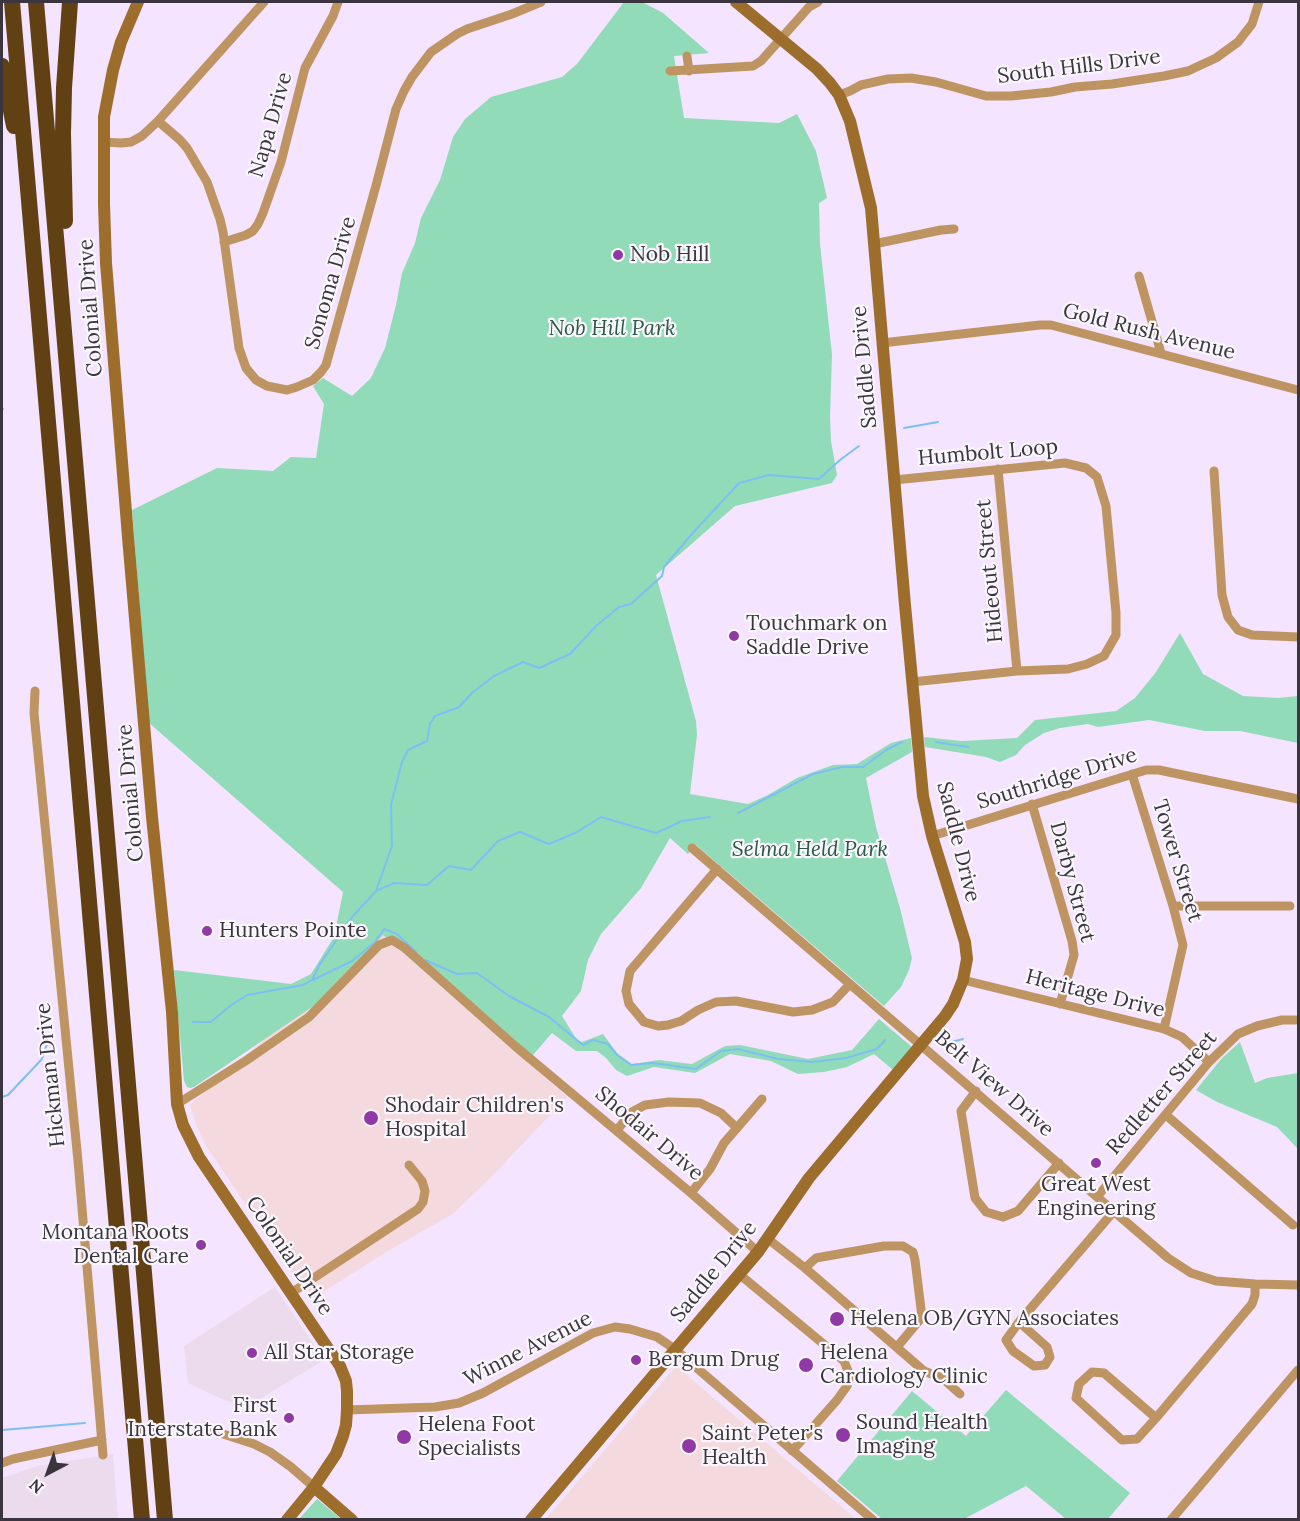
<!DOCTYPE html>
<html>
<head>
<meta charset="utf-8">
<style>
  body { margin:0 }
  #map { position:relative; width:1300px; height:1521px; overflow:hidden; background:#f4e4ff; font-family:Lora,serif }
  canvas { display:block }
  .frame { position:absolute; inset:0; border:3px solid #3b353f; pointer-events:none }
  .north { position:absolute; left:18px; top:1443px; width:60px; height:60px; -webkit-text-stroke:4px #faf7fc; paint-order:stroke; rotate:221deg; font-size:16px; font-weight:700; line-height:24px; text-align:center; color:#3b353f }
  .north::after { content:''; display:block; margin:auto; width:21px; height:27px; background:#3b353f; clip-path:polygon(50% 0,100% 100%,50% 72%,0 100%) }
</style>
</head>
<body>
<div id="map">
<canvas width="1300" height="1521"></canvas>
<div class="frame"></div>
<div class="north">N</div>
</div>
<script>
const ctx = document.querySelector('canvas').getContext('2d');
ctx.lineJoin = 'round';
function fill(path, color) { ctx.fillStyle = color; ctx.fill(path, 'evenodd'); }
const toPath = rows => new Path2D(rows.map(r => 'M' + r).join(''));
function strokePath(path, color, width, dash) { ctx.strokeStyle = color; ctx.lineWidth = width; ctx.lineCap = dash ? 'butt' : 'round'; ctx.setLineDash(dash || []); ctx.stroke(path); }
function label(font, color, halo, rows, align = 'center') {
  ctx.font = font + ' Lora,serif'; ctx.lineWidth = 4.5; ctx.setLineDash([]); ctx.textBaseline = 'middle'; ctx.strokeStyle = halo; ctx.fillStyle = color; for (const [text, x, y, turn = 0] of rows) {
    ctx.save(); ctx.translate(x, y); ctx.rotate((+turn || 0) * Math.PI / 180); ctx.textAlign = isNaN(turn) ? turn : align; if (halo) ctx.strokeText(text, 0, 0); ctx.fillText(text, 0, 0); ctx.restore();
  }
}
const industrial = toPath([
  [275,1287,324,1360,250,1405,238,1404,224,1400,188,1383,184,1346],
  [113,1454,118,1519,2,1519,2,1478,37,1466]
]);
const medical = toPath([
  [383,934,567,1097,498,1170,454,1213,388,1251,310,1300,205,1144,196,1124,190,1105],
  [676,1366,763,1440,856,1519,546,1519]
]);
const green = toPath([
  [624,2,642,2,663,13,709,53,674,56,684,118,779,123,797,114,816,151,827,198,819,203,820,244,832,354,830,418,831,441,837,475,832,483,735,506,656,575,696,721,697,735,690,794,748,804,768,795,797,778,833,765,857,764,891,743,911,738,912,752,866,778,876,827,900,908,912,958,909,970,901,987,884,1006,696,845,688,854,670,838,641,888,601,934,588,960,581,991,562,1016,577,1040,582,1042,603,1034,617,1053,632,1064,659,1060,692,1064,725,1046,740,1045,808,1059,852,1050,879,1019,912,1047,893,1070,874,1054,847,1067,824,1072,798,1074,771,1061,730,1054,695,1073,654,1067,627,1076,616,1070,606,1058,597,1051,576,1051,552,1033,527,1062,383,935,318,1003,194,1087,190,1088,187,1087,184,1081,174,970,291,984,311,974,334,937,343,892,149,723,132,510,217,468,273,471,291,457,316,458,324,404,313,386,323,378,352,396,371,378,385,348,396,305,402,273,415,243,421,218,440,180,453,137,465,119,491,97,562,77,577,64],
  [1180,633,1203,674,1243,696,1278,698,1298,696,1298,743,1240,731,1205,731,1149,720,1098,727,1088,724,1060,728,1044,733,1025,745,1016,755,1000,762,986,757,925,747,924,737,962,741,1017,738,1035,720,1116,711,1135,698,1156,672],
  [1240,1042,1255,1083,1267,1078,1298,1073,1298,1149,1277,1127,1217,1102,1196,1090,1222,1058],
  [1006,1390,1130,1493,1108,1519,1066,1519,1026,1486,964,1519,882,1519,837,1481,912,1391,966,1436],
  [317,1499,341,1519,299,1519]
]);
const stream = toPath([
  [2,409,3,409],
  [904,428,938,422],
  [936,742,968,747],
  [738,813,813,774,842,767,863,767,886,750,902,742],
  [376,891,394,883,427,885,449,866,471,870,498,841,520,832,549,844,577,832,601,817,656,833,682,821,710,817],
  [425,960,457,974,477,973,509,996,549,1017,583,1045,593,1040,608,1044,617,1055,631,1065,653,1063,696,1069,721,1051,738,1049,778,1059,812,1062,846,1058,877,1049,885,1040],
  [313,980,352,961,375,942,384,929,397,934,416,952],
  [193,1022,211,1022,230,1006,247,995,303,985,312,980,320,964,353,916,376,891,392,846,391,805,402,762,408,750,427,741,430,724,435,716,459,707,473,692,494,676,523,662,539,668,570,654,596,626,619,607,631,604,662,576,664,567,690,536,739,483,769,475,819,479,840,460,859,446],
  [944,1044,963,1039],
  [2,1097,8,1095,42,1059,50,1035,52,1034],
  [2,1430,85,1423]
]);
const street = toPath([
  [687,56,689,71],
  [670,71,753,66,761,61,809,7,818,2],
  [839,95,850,91,861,85,888,79,911,78,936,82,986,96,1011,96,1051,92,1075,87,1112,84,1164,76,1188,71,1216,58,1238,42,1252,24,1259,2],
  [158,121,180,140,187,148,207,182,220,219,223,232,239,348,246,368,256,380,267,386,287,390,297,387,313,380,321,372,326,365,377,182,396,109,404,91,412,77,431,52,457,34,467,29,512,14,541,2],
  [104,142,121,143,131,142,142,136,158,121,264,2],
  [224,242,246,235,253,231,258,224,263,213,281,162,305,68,333,16,338,2],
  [874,244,941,230,954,229],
  [1139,276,1161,353],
  [882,343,1040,325,1051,325,1298,390],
  [998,469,1017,671],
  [1214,471,1222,595,1228,617,1238,630,1252,635,1298,637],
  [894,480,1065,463,1086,468,1097,477,1106,506,1116,613,1116,635,1104,656,1087,664,1068,669,1017,671,912,682],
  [35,691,34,713,78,1161,103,1455],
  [1132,774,1173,906,1183,945,1164,1029],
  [1032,804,1072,941,1074,955,1060,1004],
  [932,836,1146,770,1159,770,1298,799],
  [692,848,1168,1258,1191,1273,1216,1281,1255,1284,1298,1285],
  [717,869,630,971,626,991,629,1004,644,1022,658,1026,668,1025,681,1021,698,1010,716,1002,736,1001,793,1012,812,1010,833,1002,850,984],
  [1173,906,1290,906],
  [963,980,1164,1029,1182,1037,1209,1062],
  [976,1091,961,1111,975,1198,986,1212,1003,1217,1018,1211,1059,1163],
  [177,1104,247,1060,309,1017,379,945,392,940,405,948,515,1046,691,1193,758,1252],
  [1166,1115,1293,1225],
  [617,1130,632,1112,645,1105,669,1102,700,1103,721,1113,737,1128],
  [691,1193,710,1169,724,1143,762,1099],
  [1097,1197,1209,1062,1238,1034,1257,1026,1282,1020,1298,1020],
  [768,1239,805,1268,924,1371,942,1378,960,1394],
  [805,1268,816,1258,884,1246,903,1246,913,1252,915,1260,922,1317,897,1347],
  [739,1274,844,1361,850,1376,847,1386,837,1400,792,1451],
  [291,1293,418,1209,423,1202,425,1191,422,1181,409,1165],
  [1019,1322,1047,1347,1050,1357,1045,1365,1034,1366,1013,1351,1006,1340,1019,1322,1114,1211],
  [347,1410,435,1407,459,1403,483,1393,593,1333,615,1327,630,1329,657,1337,676,1350,873,1520],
  [1156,1418,1104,1373,1092,1372,1079,1384,1076,1398,1122,1440,1137,1439,1156,1418,1252,1304,1255,1295,1255,1284],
  [214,1431,254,1444,270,1452,291,1467,314,1487],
  [2,1463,13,1459,102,1440],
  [1171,1520,1298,1370]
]);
const secondary = toPath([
  [138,2,121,42,113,70,104,117,104,204,106,263,128,537,152,817,172,1012,177,1104,183,1125,199,1157,340,1366,346,1381,347,1391,347,1410,346,1425,343,1436,336,1454,314,1487,287,1520],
  [314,1487,352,1520],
  [531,1520,758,1252,809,1178,945,1016,953,1004,963,980,967,959,965,942,932,836,923,796,905,605,871,208,850,121,839,95,830,83,817,69,736,2]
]);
const highway = toPath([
  [12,2,142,1520],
  [36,2,165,1520],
  [2,66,14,126],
  [65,221,63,134,64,88,70,2]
]);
const markers = [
  [618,255,6,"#9038a5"],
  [734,636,6,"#9038a5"],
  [207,931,6,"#9038a5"],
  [371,1118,8,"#9038a5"],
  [1096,1163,6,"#9038a5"],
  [201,1245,6,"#9038a5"],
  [837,1319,8,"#9038a5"],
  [252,1353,6,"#9038a5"],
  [636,1360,6,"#9038a5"],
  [806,1365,8,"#9038a5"],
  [289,1418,6,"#9038a5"],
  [843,1435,8,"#9038a5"],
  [404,1437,8,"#9038a5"],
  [689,1446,8,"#9038a5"]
];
const streetNames = [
  ["South Hills Drive",1079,67,-7],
  ["Napa Drive",271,125,-74],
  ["Sonoma Drive",331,283,-74],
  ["Colonial Drive",91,308,-94],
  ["Gold Rush Avenue",1149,332,14],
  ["Saddle Drive",865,367,-95],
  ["Humbolt Loop",988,453,-5],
  ["Hideout Street",990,571,-95],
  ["Southridge Drive",1057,779,-17],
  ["Colonial Drive",131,793,-95],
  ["Saddle Drive",958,842,76],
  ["Tower Street",1177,861,73],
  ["Darby Street",1072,882,75],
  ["Heritage Drive",1095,994,14],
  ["Hickman Drive",51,1075,-96],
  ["Belt View Drive",994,1084,41],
  ["Redletter Street",1162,1093,-49],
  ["Shodair Drive",649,1134,40],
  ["Colonial Drive",289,1256,56],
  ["Saddle Drive",714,1272,-51],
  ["Winne Avenue",528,1349,-27]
];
const poiNames = [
  ["Nob Hill",630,255],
  ["Touchmark on",746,624],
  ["Saddle Drive",746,648],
  ["Hunters Pointe",219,931],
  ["Shodair Children's",385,1106],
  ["Hospital",385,1130],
  ["Great West",1096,1185,"center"],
  ["Engineering",1096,1209,"center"],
  ["Montana Roots",189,1233,"right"],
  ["Dental Care",189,1257,"right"],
  ["Helena OB/GYN Associates",850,1319],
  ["All Star Storage",264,1353],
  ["Helena",820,1353],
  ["Cardiology Clinic",820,1377],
  ["Bergum Drug",648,1360],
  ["First",277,1406,"right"],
  ["Interstate Bank",277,1430,"right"],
  ["Sound Health",856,1423],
  ["Imaging",856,1447],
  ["Helena Foot",418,1425],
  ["Specialists",418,1449],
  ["Saint Peter's",702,1434],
  ["Health",702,1458]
];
const parkNames = [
  ["Nob Hill Park",612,329],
  ["Selma Held Park",810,850]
];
fill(industrial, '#ecdbec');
fill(medical, '#f4d9de');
fill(green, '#92dbb9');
strokePath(stream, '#7cc0f3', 2);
strokePath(street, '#be9562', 9);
strokePath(secondary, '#9d6d2c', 12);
strokePath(highway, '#614013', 16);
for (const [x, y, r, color] of markers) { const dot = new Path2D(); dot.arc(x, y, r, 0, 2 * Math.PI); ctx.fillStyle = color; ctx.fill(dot); strokePath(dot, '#faf7fc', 2); }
label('21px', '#3b353f', '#faf7fc', streetNames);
label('21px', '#3b353f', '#faf7fc', poiNames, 'left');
label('italic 21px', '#2b5b46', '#faf7fc', parkNames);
</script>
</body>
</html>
